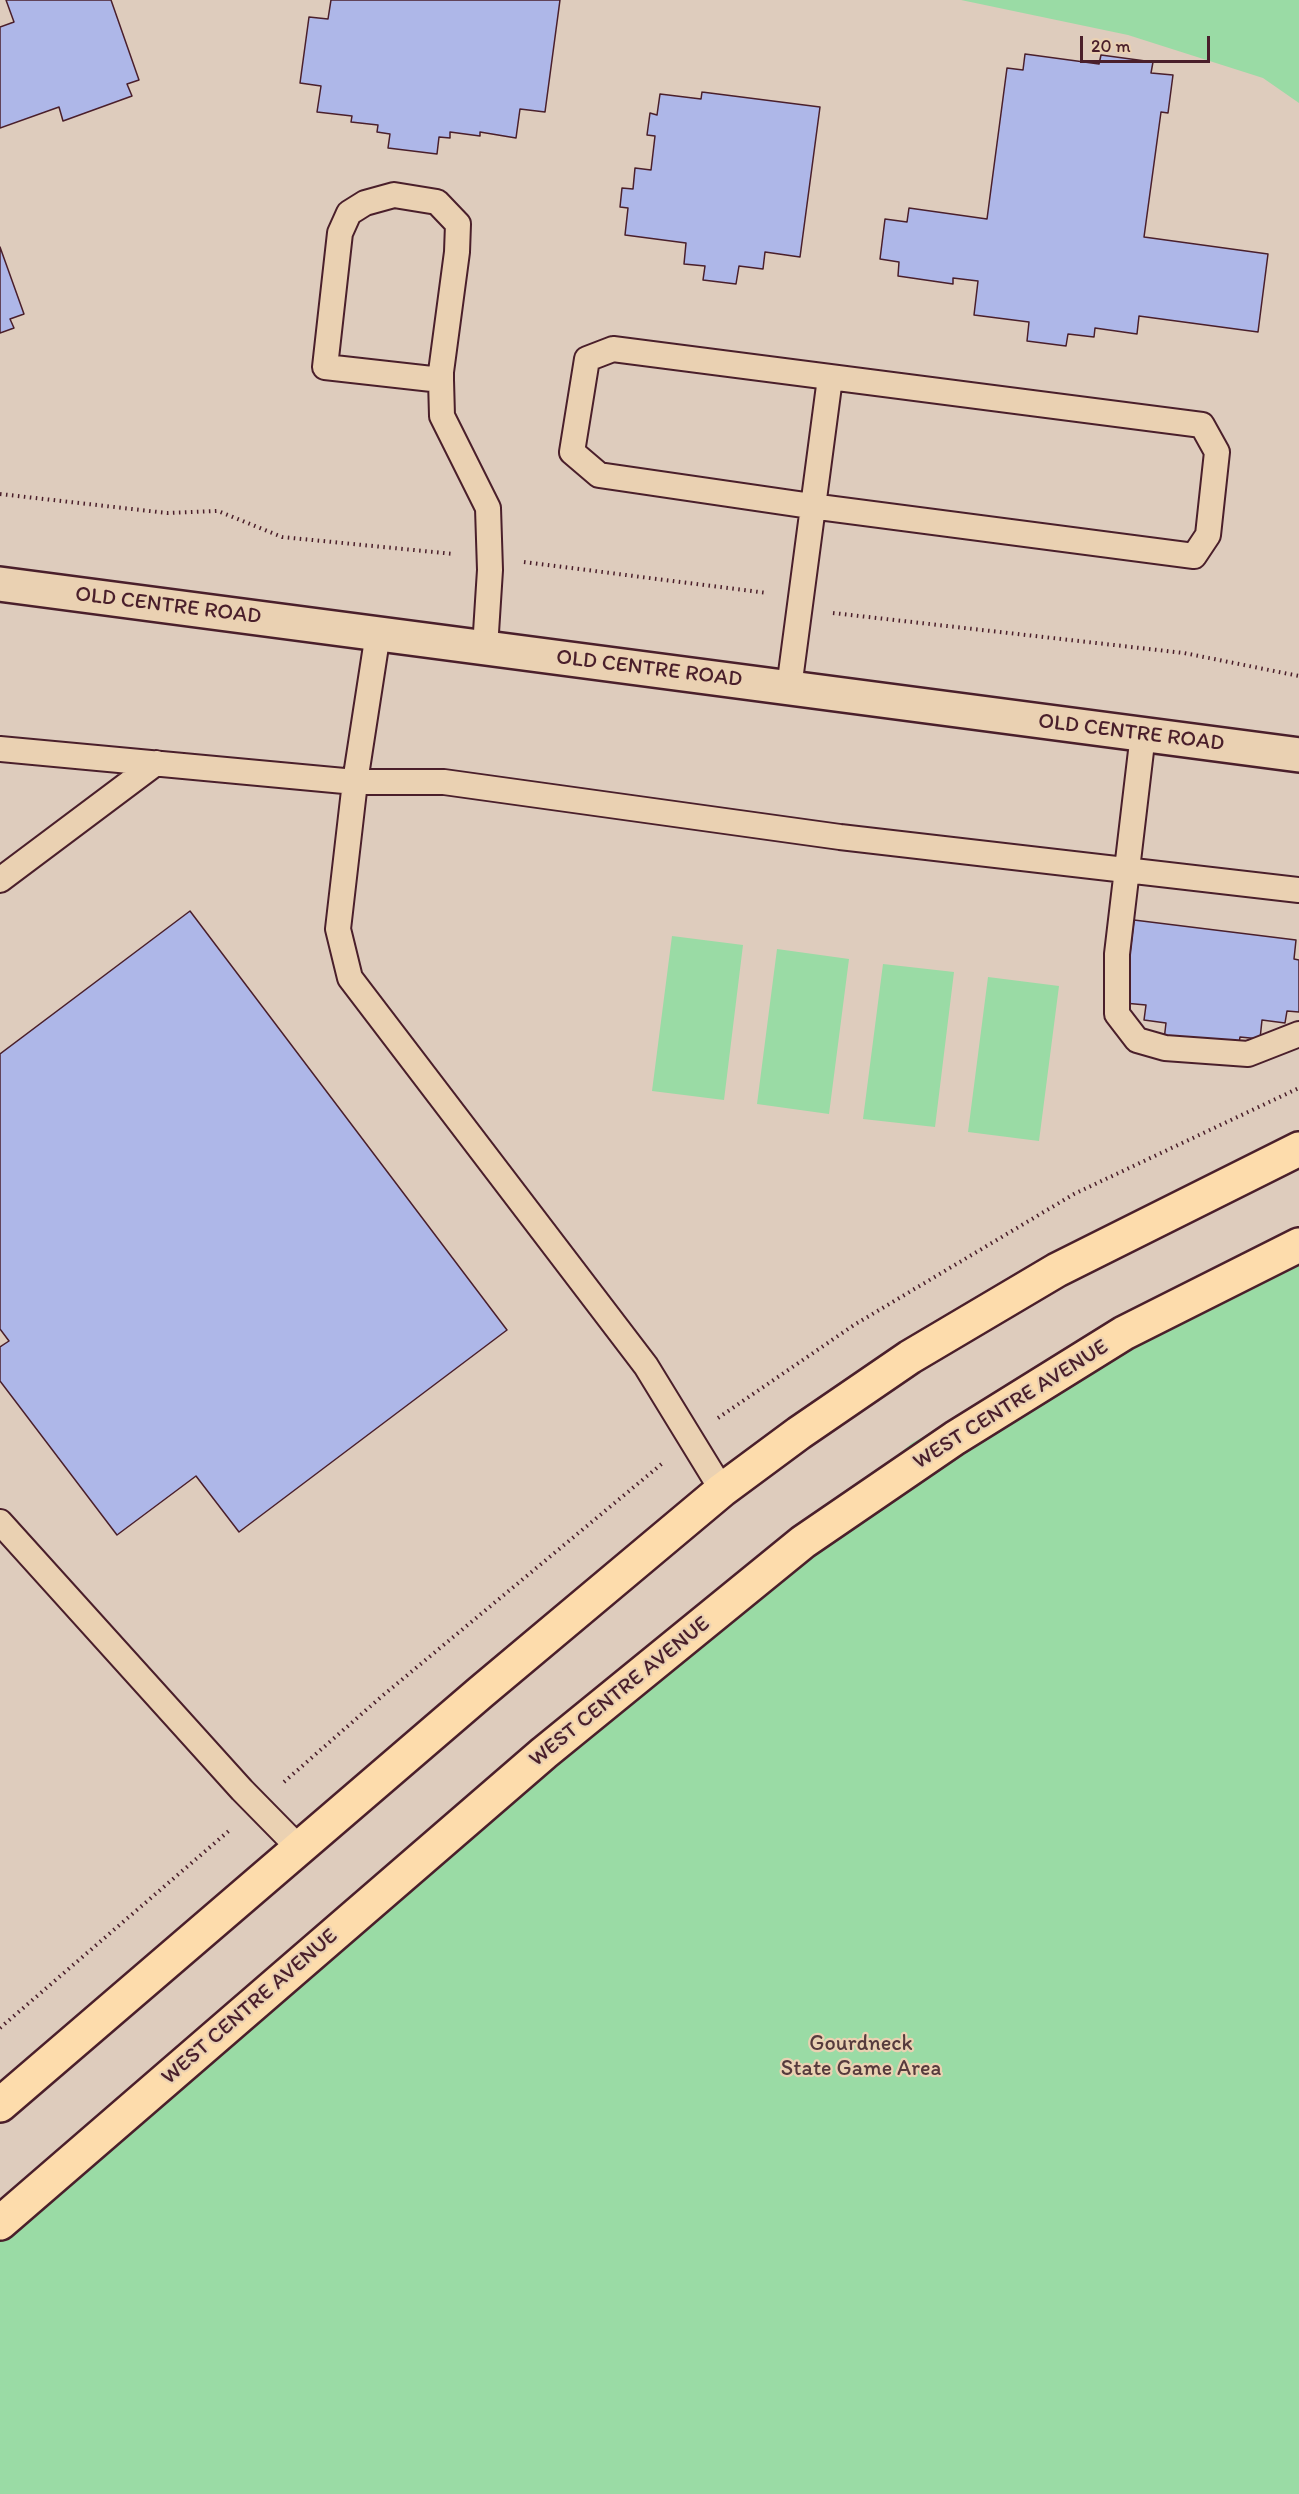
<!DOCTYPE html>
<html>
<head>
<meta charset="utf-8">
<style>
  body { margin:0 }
  #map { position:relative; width:1299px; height:2494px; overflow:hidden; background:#deccbd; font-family:Itim,sans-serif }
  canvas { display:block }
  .scale { position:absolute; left:1080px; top:36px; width:130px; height:27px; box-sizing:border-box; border:3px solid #4a1f2b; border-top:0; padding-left:8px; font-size:18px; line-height:21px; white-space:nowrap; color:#4a1f2b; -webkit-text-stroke:4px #ead1b2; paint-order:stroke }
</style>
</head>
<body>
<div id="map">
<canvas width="1299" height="2494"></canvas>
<div class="scale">20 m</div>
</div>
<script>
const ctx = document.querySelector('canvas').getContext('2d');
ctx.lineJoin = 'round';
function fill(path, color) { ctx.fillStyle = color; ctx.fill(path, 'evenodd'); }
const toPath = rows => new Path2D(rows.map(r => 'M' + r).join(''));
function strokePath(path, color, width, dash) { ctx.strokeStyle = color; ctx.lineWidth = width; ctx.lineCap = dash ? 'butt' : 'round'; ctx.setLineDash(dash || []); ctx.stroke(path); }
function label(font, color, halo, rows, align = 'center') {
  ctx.font = font + ' Itim,sans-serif'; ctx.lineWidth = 4.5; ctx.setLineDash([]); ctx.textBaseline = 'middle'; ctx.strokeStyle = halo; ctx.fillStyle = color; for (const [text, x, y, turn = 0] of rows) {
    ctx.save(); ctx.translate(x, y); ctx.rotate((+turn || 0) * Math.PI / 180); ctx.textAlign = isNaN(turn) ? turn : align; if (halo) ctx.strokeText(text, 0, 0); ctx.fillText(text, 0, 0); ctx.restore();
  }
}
const green = toPath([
  [961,0,1299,0,1299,103,1263,78,1128,35],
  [672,936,743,945,724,1100,652,1091],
  [777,949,849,959,829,1114,757,1104],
  [883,964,954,972,935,1127,863,1119],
  [988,977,1059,986,1039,1141,968,1132],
  [1299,1227,1299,2494,0,2494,0,2208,912,1443]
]);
const building = toPath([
  [6,0,111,0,139,80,127,84,132,96,63,121,59,107,0,128,0,27,14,22,6,0],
  [331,0,560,0,545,112,520,109,516,138,480,132,480,136,450,132,450,138,439,137,437,154,388,148,390,134,377,132,378,125,351,122,352,116,317,112,321,86,300,83,309,17,328,19,331,0],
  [1025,54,1099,64,1101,55,1153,62,1151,73,1173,75,1168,113,1161,112,1144,237,1268,254,1258,332,1139,316,1137,334,1095,328,1094,337,1068,334,1066,346,1027,341,1029,322,974,315,978,281,953,278,953,284,898,276,899,262,880,259,885,219,907,222,909,208,987,219,1007,68,1023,70,1025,54],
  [702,92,820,107,800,257,765,252,763,269,739,266,736,284,703,280,705,266,684,264,686,243,625,235,628,208,620,207,622,188,633,189,635,168,651,170,655,136,647,135,650,113,657,115,660,94,701,99,702,92],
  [0,247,24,314,10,319,14,328,0,333,0,247],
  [190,911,507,1330,239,1532,196,1476,117,1535,0,1381,0,1347,9,1341,0,1329,0,1054,190,911],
  [1134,920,1296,940,1294,959,1299,960,1299,1012,1287,1011,1285,1023,1262,1020,1260,1039,1240,1037,1238,1049,1164,1040,1166,1023,1144,1020,1146,1005,1124,1003,1134,920]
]);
const path = toPath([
  [0,494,167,513,218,511,282,537,454,554],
  [524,562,767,593],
  [833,613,1184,653,1299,676],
  [718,1418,854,1325,1074,1194,1299,1088],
  [284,1782,381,1697,664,1462],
  [0,2028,231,1829]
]);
const service = toPath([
  [613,349,1202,425,1217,452,1208,535,1194,556,811,506,599,475,572,452,587,359,613,349],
  [441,380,325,367,340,233,349,213,365,203,394,195,437,202,458,224,457,252,441,372,441,380,442,416,488,508,490,570,485,648],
  [378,633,355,782,338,929,350,978,646,1366,722,1490],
  [789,688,830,378],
  [1143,734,1117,954,1117,1014,1137,1040,1165,1048,1248,1054,1299,1034],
  [0,749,355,782,444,782,840,837,1299,890],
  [0,880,156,763],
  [0,1522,242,1790,299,1848]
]);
const tertiary = toPath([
  [0,584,1299,755]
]);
const primary = toPath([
  [0,2105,481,1692,722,1490,799,1433,910,1357,1057,1270,1299,1149],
  [0,2223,544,1753,803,1542,955,1438,1124,1333,1299,1245]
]);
const streetNames = [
  ["OLD CENTRE ROAD",168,606,7],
  ["OLD CENTRE ROAD",649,669,7],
  ["OLD CENTRE ROAD",1131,733,7],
  ["WEST CENTRE AVENUE",1011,1405,-32],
  ["WEST CENTRE AVENUE",620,1692,-39],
  ["WEST CENTRE AVENUE",250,2007,-41]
];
const parkNames = [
  ["Gourdneck",861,2044],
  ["State Game Area",861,2069]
];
fill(green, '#9adba5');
fill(building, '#aeb7e8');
strokePath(building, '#4a1f2b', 1.5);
strokePath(service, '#4a1f2b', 28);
strokePath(tertiary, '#4a1f2b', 38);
strokePath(primary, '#4a1f2b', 38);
strokePath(path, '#4a1f2b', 4, [1.5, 4.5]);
strokePath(service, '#ead1b2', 24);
strokePath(tertiary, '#ead1b2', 33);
strokePath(primary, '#fddcac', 33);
label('22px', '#4a1f2b', '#ead1b2', streetNames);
label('22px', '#563b3d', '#ead1b2', parkNames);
</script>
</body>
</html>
